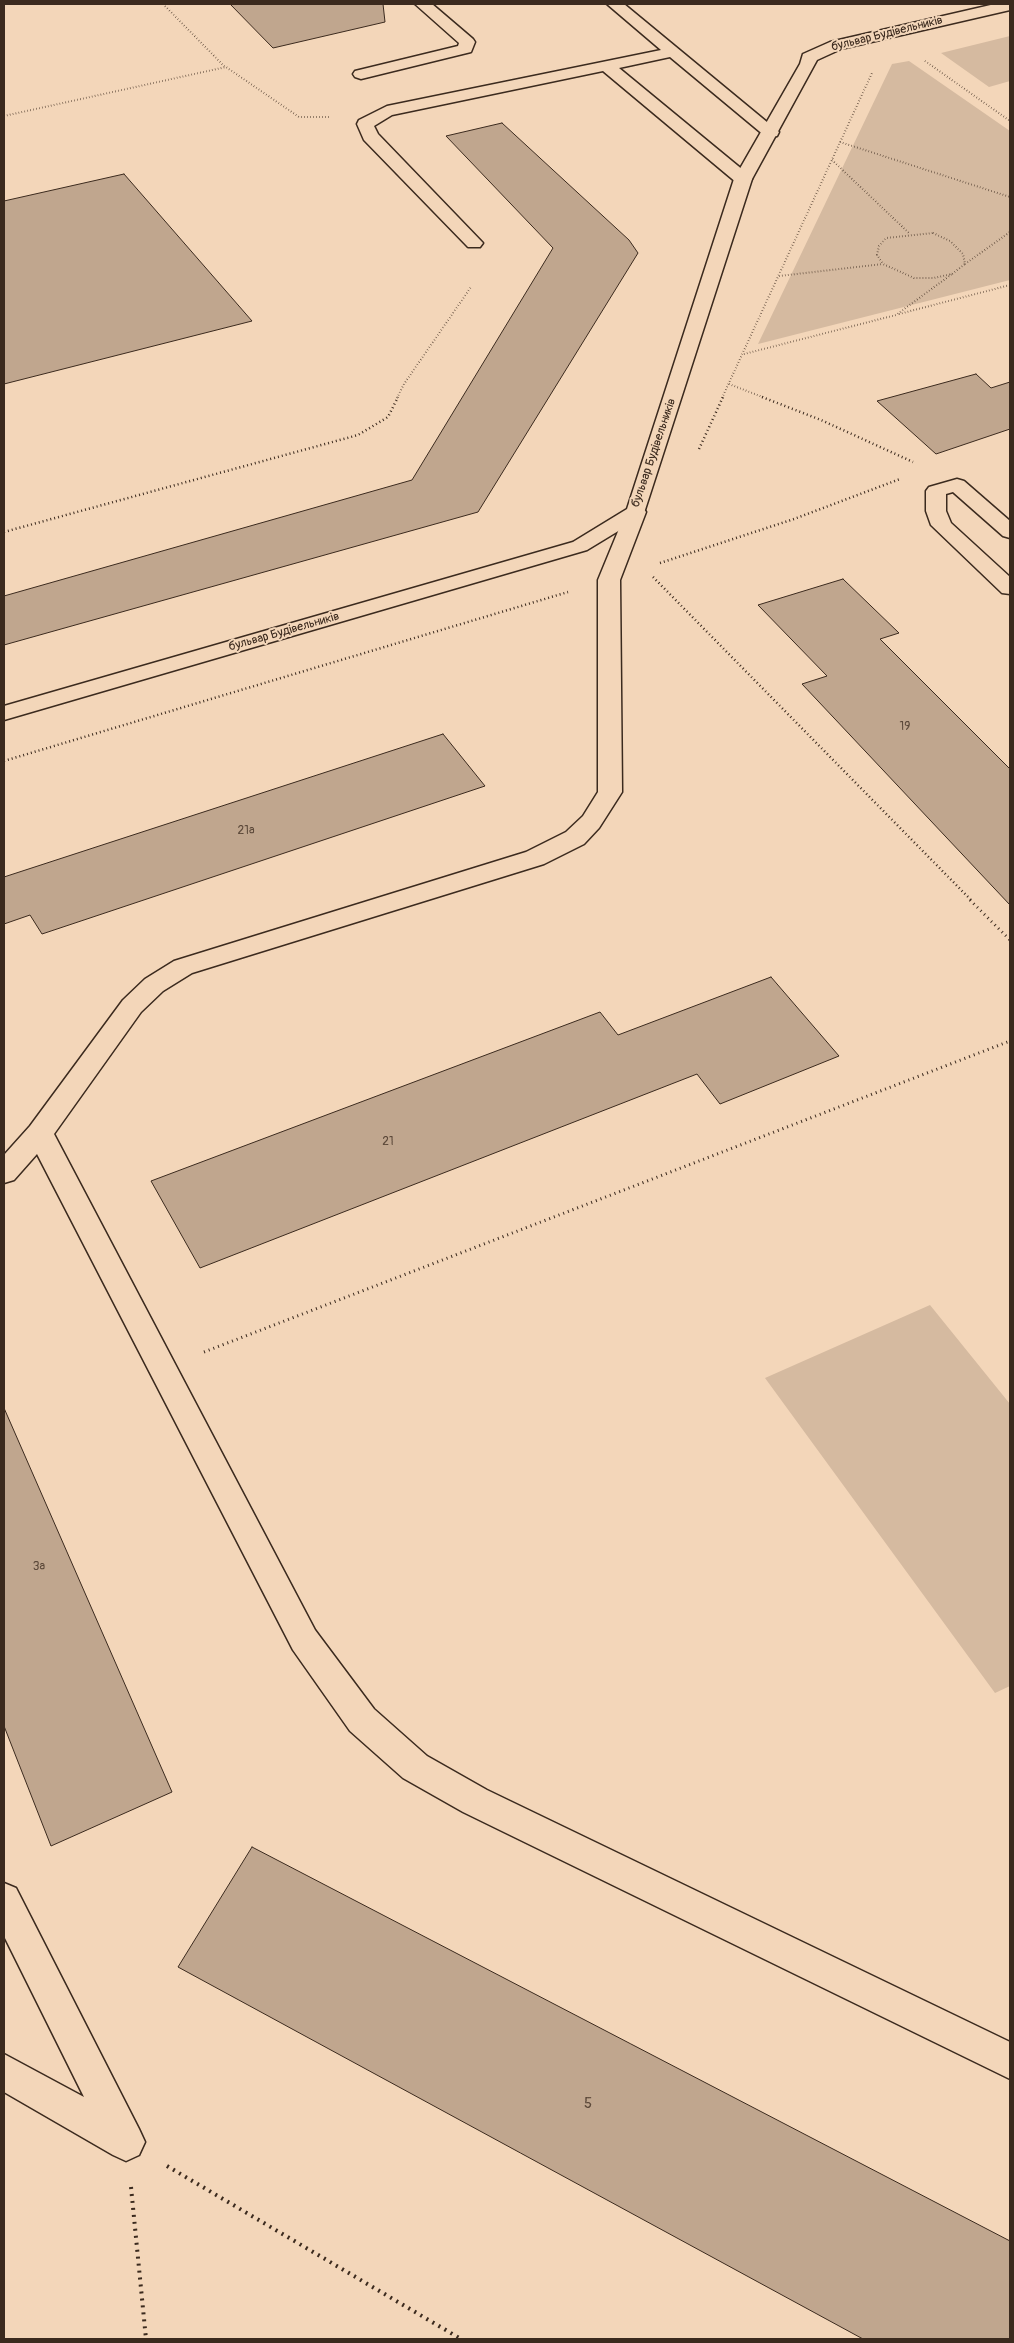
<!DOCTYPE html>
<html>
<head>
<meta charset="utf-8">
<style>
  body { margin:0 }
  #map { position:relative; width:1014px; height:2343px; overflow:hidden; background:#f3d6b9; font-family:Pangolin,sans-serif }
  canvas { display:block }
  .frame { position:absolute; inset:0; border:5px solid #3b2a1e; pointer-events:none }
</style>
</head>
<body>
<div id="map">
<canvas width="1014" height="2343"></canvas>
<div class="frame"></div>
</div>
<script>
const ctx = document.querySelector('canvas').getContext('2d');
ctx.lineJoin = 'round';
function fill(path, color) { ctx.fillStyle = color; ctx.fill(path, 'evenodd'); }
const toPath = rows => new Path2D(rows.map(r => 'M' + r).join(''));
function strokePath(path, color, width, dash) { ctx.strokeStyle = color; ctx.lineWidth = width; ctx.lineCap = dash ? 'butt' : 'round'; ctx.setLineDash(dash || []); ctx.stroke(path); }
function label(font, color, halo, rows, align = 'center') {
  ctx.font = font + ' Pangolin,sans-serif'; ctx.lineWidth = 4; ctx.setLineDash([]); ctx.textBaseline = 'middle'; ctx.strokeStyle = halo; ctx.fillStyle = color; for (const [text, x, y, turn = 0] of rows) {
    ctx.save(); ctx.translate(x, y); ctx.rotate((+turn || 0) * Math.PI / 180); ctx.textAlign = isNaN(turn) ? turn : align; if (halo) ctx.strokeText(text, 0, 0); ctx.fillText(text, 0, 0); ctx.restore();
  }
}
const green = toPath([
  [1010,36,1010,81,989,87,941,53],
  [909,61,1010,131,1010,280,758,344,892,64],
  [930,1305,1010,1404,1010,1686,995,1693,765,1378]
]);
const building = toPath([
  [230,4,383,4,385,22,273,48,230,4],
  [502,123,629,240,638,253,478,512,4,645,4,596,412,480,553,248,446,136,502,123],
  [124,174,252,321,4,384,4,201,124,174],
  [976,374,991,388,1010,382,1010,429,936,454,877,401,976,374],
  [843,579,899,633,880,639,1010,769,1010,905,802,684,827,676,758,605,843,579],
  [443,734,485,786,42,934,30,915,4,924,4,877,443,734],
  [771,977,839,1056,720,1104,697,1074,200,1268,151,1181,600,1012,618,1035,771,977],
  [4,1408,172,1792,51,1846,4,1726,4,1408],
  [252,1847,1010,2241,1010,2339,863,2339,178,1967,252,1847]
]);
const pathFar3 = toPath([
  [163,4,225,67],
  [925,61,1010,121],
  [4,116,226,67,299,117,330,117],
  [840,142,1010,197],
  [832,160,910,234],
  [933,233,950,241,963,254,965,264,952,274,934,278,914,278,883,264,877,255,879,246,886,238,933,233],
  [965,264,1010,232],
  [779,276,883,264],
  [899,314,1010,285],
  [744,354,896,315,952,274],
  [729,384,765,398],
  [397,398,404,384,471,287],
  [722,398,872,73]
]);
const pathFar2 = toPath([
  [762,397,821,420,913,462],
  [699,449,723,397],
  [4,532,358,435,388,417,398,397],
  [660,563,794,519,900,479],
  [653,577,972,901],
  [4,761,568,592]
]);
const pathFar1 = toPath([
  [970,900,1010,940],
  [204,1352,1010,1041]
]);
const path = toPath([
  [167,2166,461,2339],
  [131,2187,146,2339]
]);
const lane = toPath([
  [415,4,432,4,473,39,475,42,471,52,361,79,355,77,353,74,355,71,458,46,459,43,415,4],
  [607,4,624,4,779,132,777,136,771,137,765,136,670,57,619,68,749,175,752,179,749,183,737,183,603,71,392,115,374,126,378,134,483,243,480,247,468,247,364,140,357,124,359,120,387,106,661,50,607,4],
  [957,479,964,481,1010,521,1010,538,1003,536,953,492,946,494,946,511,951,523,1010,577,1010,594,1002,593,931,525,926,511,926,491,929,487,957,479],
  [636,506,643,508,646,512,620,580,622,792,599,828,584,844,544,864,192,973,163,991,141,1012,54,1134,315,1630,374,1709,427,1756,487,1790,1010,2042,1010,2079,463,1812,403,1778,350,1731,293,1650,37,1154,14,1180,4,1183,4,1155,30,1126,123,1000,145,979,174,961,526,852,566,832,583,816,598,792,598,580,626,512,629,508,636,506],
  [4,1883,16,1888,139,2129,145,2142,139,2155,126,2161,113,2155,4,2092,4,2054,84,2097,4,1936,4,1883]
]);
const street = toPath([
  [995,4,1010,4,1010,10,841,49,817,60,752,179,643,516,587,550,4,720,4,706,573,542,627,509,734,179,800,64,803,54,830,42,995,4]
]);
const farStreetnames = [
  ["бульвар Будівельників",887,34,-14],
  ["бульвар Будівельників",654,453,-71],
  ["бульвар Будівельників",284,632,-16]
];
const numberNames = [
  ["19",905,727],
  ["21а",246,831],
  ["21",388,1142],
  ["3а",39,1567]
];
const nearNumbernames = [
  ["5",588,2104]
];
fill(green, '#d5baa0');
fill(building, '#c0a68e');
strokePath(building, '#3b2a1e', 1);
strokePath(lane, '#3b2a1e', 3);
strokePath(street, '#3b2a1e', 3);
strokePath(pathFar3, '#3b2a1e', 2, [0.5, 2.5]);
strokePath(pathFar2, '#3b2a1e', 2.5, [1, 3]);
strokePath(pathFar1, '#3b2a1e', 3, [1, 4]);
strokePath(path, '#3b2a1e', 4, [2, 5]);
fill(lane, '#f3d6b9');
fill(street, '#f3d6b9');
label('12px', '#3b2a1e', '#f3d6b9', farStreetnames);
label('12px', '#5c493a', null, numberNames);
label('15px', '#5c493a', null, nearNumbernames);
</script>
</body>
</html>
